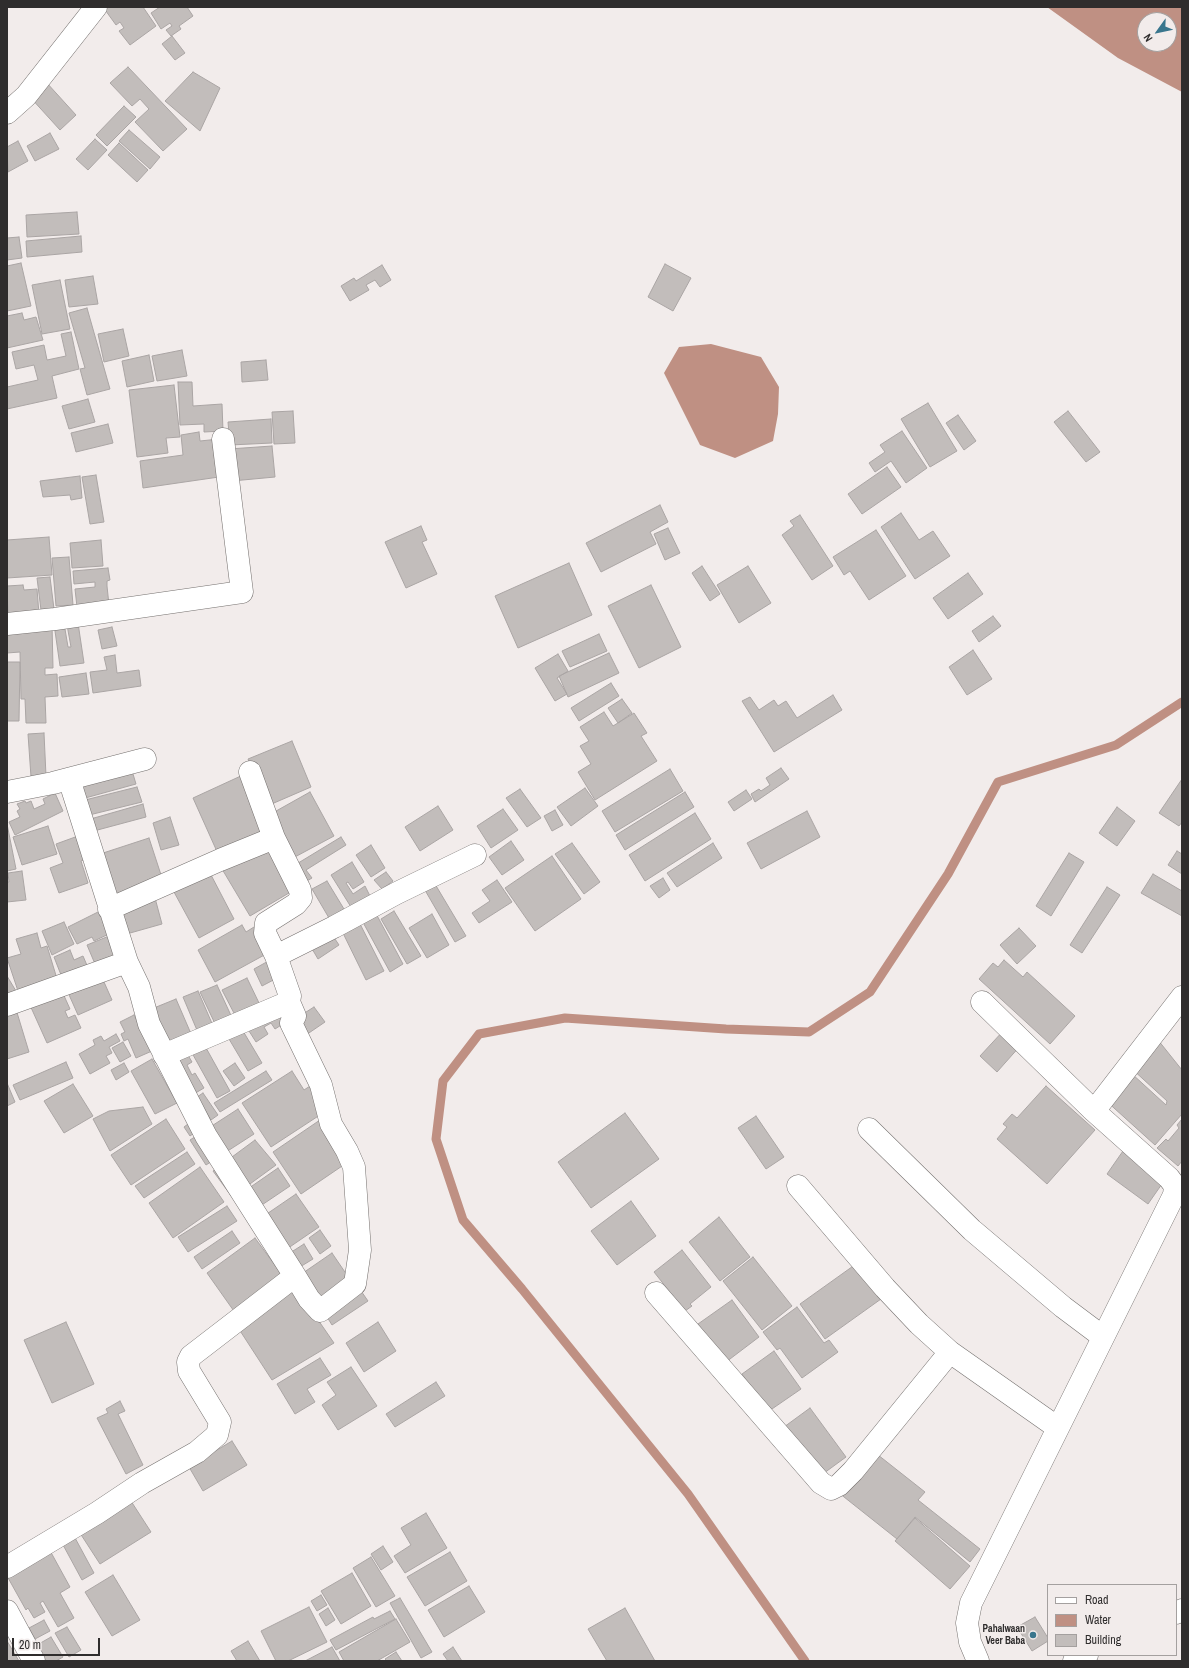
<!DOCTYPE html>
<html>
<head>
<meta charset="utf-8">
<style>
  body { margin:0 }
  #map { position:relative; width:1189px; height:1668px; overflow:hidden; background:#f2eceb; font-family:"Archivo Narrow",sans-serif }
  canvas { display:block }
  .frame { position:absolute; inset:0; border:8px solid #2f2d2d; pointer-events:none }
  .legend { position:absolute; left:1047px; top:1584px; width:130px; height:72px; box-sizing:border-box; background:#f2eceb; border:1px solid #a4a09f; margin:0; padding:5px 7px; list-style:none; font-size:12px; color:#2f2d2d }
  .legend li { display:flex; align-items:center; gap:8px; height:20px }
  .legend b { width:20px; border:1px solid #a4a09f }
  .north { position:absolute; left:1137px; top:12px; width:40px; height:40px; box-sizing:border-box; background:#f2eceb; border:1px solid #a4a09f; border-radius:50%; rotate:237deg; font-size:11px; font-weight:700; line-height:16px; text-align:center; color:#2f2d2d }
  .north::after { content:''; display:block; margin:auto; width:14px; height:18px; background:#39768d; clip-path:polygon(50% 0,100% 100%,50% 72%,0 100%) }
  .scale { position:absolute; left:12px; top:1638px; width:88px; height:18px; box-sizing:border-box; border:2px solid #2f2d2d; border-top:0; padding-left:5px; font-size:12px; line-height:14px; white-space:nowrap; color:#2f2d2d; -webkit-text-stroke:3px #f2eceb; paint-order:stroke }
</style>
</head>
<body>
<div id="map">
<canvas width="1189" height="1668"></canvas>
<div class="frame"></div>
<ul class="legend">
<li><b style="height:5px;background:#fff"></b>Road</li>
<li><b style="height:11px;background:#bf9083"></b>Water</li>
<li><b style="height:11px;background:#c2bdbb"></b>Building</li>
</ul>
<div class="north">N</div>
<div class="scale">20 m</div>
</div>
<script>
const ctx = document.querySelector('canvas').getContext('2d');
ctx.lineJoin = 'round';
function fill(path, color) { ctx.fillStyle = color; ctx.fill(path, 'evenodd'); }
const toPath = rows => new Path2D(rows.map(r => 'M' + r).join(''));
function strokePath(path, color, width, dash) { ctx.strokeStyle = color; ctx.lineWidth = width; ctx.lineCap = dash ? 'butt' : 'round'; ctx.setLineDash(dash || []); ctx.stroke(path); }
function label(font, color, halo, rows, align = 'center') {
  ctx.font = font + ' "Archivo Narrow",sans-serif'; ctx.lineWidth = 3; ctx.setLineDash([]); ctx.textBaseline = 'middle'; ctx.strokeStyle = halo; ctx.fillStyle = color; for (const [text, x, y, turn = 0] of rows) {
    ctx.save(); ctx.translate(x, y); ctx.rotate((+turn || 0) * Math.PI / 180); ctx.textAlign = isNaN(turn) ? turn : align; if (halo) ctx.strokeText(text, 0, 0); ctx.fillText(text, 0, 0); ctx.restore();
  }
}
const water = toPath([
  [1047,7,1182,7,1182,92,1118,58],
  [1145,20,1169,20,1169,44,1145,44],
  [711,344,761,357,779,387,778,414,773,441,735,458,700,445,664,373,679,347]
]);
const stream = toPath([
  [805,1661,688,1494,522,1289,463,1220,436,1139,443,1081,479,1034,565,1018,726,1029,809,1032,870,992,948,874,998,782,1116,745,1182,702]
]);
const building = toPath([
  [103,7,143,7,156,26,130,45,119,31,124,28,120,22,116,25,103,7],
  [160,7,187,7,193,16,179,26,181,29,171,36,166,30,172,26,170,23,161,29,151,13,160,7],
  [172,36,185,53,175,60,162,44,172,36],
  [128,67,187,129,163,151,135,122,149,109,140,99,132,106,110,83,128,67],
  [193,72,220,88,200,131,165,101,193,72],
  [46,82,76,115,60,130,30,97,46,82],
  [124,106,136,117,107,146,96,135,124,106],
  [129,130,160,157,150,169,119,141,129,130],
  [50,133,59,149,35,161,27,146,50,133],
  [95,139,107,150,88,170,76,159,95,139],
  [18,141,28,161,8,172,7,147,18,141],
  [119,143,148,170,137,182,108,155,119,143],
  [77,212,79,234,27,237,26,215,77,212],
  [81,236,82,252,27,257,26,241,81,236],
  [19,237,22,258,7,260,7,238,19,237],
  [21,263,31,306,7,311,7,266,21,263],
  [665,264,691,278,673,311,648,297,665,264],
  [382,265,391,280,380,287,375,280,366,285,369,290,350,301,341,286,354,278,356,281,382,265],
  [93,276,98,304,69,307,65,280,93,276],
  [60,280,70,329,42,334,32,285,60,280],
  [87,308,110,389,87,395,80,369,85,368,69,313,87,308],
  [22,313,24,320,36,317,43,340,7,348,7,316,22,313],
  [123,329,129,356,104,362,98,334,123,329],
  [71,332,79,369,52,376,57,398,7,409,7,387,38,380,34,365,16,369,12,352,44,345,47,360,66,356,61,334,71,332],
  [182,350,187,376,157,381,152,356,182,350],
  [149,355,154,381,127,387,122,361,149,355],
  [266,360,268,380,242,382,241,362,266,360],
  [178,382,192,382,193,406,222,404,223,431,204,432,204,424,180,425,178,382],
  [174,385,180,437,166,438,168,453,137,457,129,390,174,385],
  [88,399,95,422,69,429,62,406,88,399],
  [928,403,957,451,930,467,901,419,928,403],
  [293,411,295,443,274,444,272,412,293,411],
  [1068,411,1100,452,1086,462,1054,422,1068,411],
  [958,415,976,441,964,450,946,423,958,415],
  [271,419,272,443,230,445,228,422,271,419],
  [108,424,113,443,76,452,71,433,108,424],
  [902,431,927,468,906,483,891,461,875,472,869,463,885,452,880,445,902,431],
  [199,432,200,441,219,439,219,477,143,488,140,461,183,455,181,435,199,432],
  [272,446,275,477,232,481,229,449,272,446],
  [887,467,901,487,862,514,848,494,887,467],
  [96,475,104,522,90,524,82,477,96,475],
  [80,476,82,498,71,500,70,495,43,497,40,481,80,476],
  [660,505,668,522,650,532,656,544,601,572,586,543,660,505],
  [901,513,919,540,933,531,950,556,915,579,881,527,901,513],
  [800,515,833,566,812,580,782,535,794,526,790,521,800,515],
  [421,526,427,540,422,542,437,574,406,588,385,542,421,526],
  [668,528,680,553,665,560,654,534,668,528],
  [876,530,906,576,869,600,850,571,844,575,833,557,876,530],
  [49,537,52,575,7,578,7,540,49,537],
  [101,540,103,566,72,568,70,543,101,540],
  [69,557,73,605,56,606,52,558,69,557],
  [569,563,592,615,518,648,495,596,569,563],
  [702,566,720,594,710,601,692,573,702,566],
  [748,566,771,603,739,623,717,585,748,566],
  [108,568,110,580,107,581,107,586,109,605,77,607,75,589,95,587,95,582,74,584,73,571,108,568],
  [968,573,983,594,948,619,933,598,968,573],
  [50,577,54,609,41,610,37,578,50,577],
  [23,585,24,590,37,589,39,614,8,616,7,586,23,585],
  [651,585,681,647,639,668,608,606,651,585],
  [993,616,1001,626,979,642,972,631,993,616],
  [64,623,68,647,71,647,67,625,78,623,84,663,60,666,54,624,64,623],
  [52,624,53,668,45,668,45,675,57,674,58,696,45,697,46,723,26,723,25,699,21,699,20,652,7,653,7,625,52,624],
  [112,627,117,646,102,649,98,630,112,627],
  [599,634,607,651,570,667,562,651,599,634],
  [973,650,992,679,967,695,949,667,973,650],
  [609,653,619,673,568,697,559,676,609,653],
  [558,654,568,671,557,678,567,694,555,701,535,668,558,654],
  [115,655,117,673,139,670,141,686,93,693,90,672,107,670,104,657,115,655],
  [7,662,20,662,19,721,7,721,7,662],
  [86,673,89,694,62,697,59,677,86,673],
  [611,683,619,696,579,721,571,708,611,683],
  [833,695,842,710,774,752,742,701,750,697,759,710,774,700,778,706,786,701,797,718,833,695],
  [622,699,632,713,618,723,608,708,622,699],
  [604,712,613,726,634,713,647,733,641,736,657,761,595,800,578,772,591,764,580,746,589,741,580,727,604,712],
  [44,733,46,776,31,777,28,734,44,733],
  [292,741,311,787,267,806,248,759,292,741],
  [130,764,136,784,78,800,72,781,130,764],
  [781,768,789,779,755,802,751,794,759,789,761,791,770,785,766,778,781,768],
  [670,769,683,791,615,832,602,811,670,769],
  [243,775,269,832,219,856,193,798,243,775],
  [1182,779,1182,822,1179,826,1159,813,1182,779],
  [137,787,142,802,85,816,81,801,137,787],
  [585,788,598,806,571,826,557,807,585,788],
  [520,789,541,818,527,827,506,798,520,789],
  [746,790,752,799,734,811,728,802,746,790],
  [310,792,334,836,293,858,269,815,310,792],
  [685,792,694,807,625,850,616,835,685,792],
  [55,793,63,811,15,835,9,822,20,817,17,811,20,809,17,804,25,801,26,803,31,801,34,809,45,804,43,799,55,793],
  [143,804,146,817,90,832,87,820,143,804],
  [438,806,453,830,420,851,405,827,438,806],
  [1117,807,1135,821,1117,846,1099,833,1117,807],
  [503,809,518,830,491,848,477,826,503,809],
  [555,810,563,825,552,831,544,816,555,810],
  [807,811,820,837,761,869,747,843,807,811],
  [695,813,711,839,645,881,629,855,695,813],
  [170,817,179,845,161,850,153,823,170,817],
  [7,824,16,869,7,871,7,824],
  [48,826,57,854,22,865,13,837,48,826],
  [78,836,86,859,81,861,88,883,59,893,50,868,63,863,56,844,78,836],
  [341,837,346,845,306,870,312,878,300,885,290,868,341,837],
  [149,838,163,881,111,898,97,855,149,838],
  [511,841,524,860,502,875,489,857,511,841],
  [572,843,600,882,584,894,555,854,572,843],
  [713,843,722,858,677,887,667,873,713,843],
  [266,844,294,890,250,916,222,869,266,844],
  [371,845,385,868,371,877,356,855,371,845],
  [1177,851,1182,854,1182,874,1168,865,1177,851],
  [1069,853,1084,862,1051,916,1036,906,1069,853],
  [552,856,581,899,535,931,505,888,552,856],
  [352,862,364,882,353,889,348,882,346,883,353,894,365,886,370,896,351,907,331,875,352,862],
  [22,871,26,900,7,902,7,882,9,882,8,873,22,871],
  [386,872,393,881,382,889,374,880,386,872],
  [210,873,234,919,199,938,174,892,210,873],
  [1153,874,1182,891,1182,916,1141,893,1153,874],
  [663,878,670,890,659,898,650,886,663,878],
  [432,879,466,936,455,942,422,885,432,879],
  [497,880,512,902,479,923,472,913,490,901,482,890,497,880],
  [327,881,344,909,329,918,312,889,327,881],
  [1107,887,1120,895,1082,953,1070,945,1107,887],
  [155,898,162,924,123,935,115,909,155,898],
  [373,908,403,964,390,972,359,915,373,908],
  [100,911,111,933,94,941,92,937,77,944,68,927,100,911],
  [394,911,421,956,407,964,381,919,394,911],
  [432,914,449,945,427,958,409,928,432,914],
  [357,918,384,971,366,980,340,927,357,918],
  [64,922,74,944,52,955,42,931,64,922],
  [242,925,246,932,254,927,268,953,215,982,198,950,242,925],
  [1019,928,1036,946,1017,964,1000,945,1019,928],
  [37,933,41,948,47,946,58,982,19,994,7,958,21,954,16,939,37,933],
  [331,933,339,945,318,959,311,947,331,933],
  [109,936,120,961,98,971,87,945,109,936],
  [70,950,74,960,83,956,89,970,63,980,54,957,70,950],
  [272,959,281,976,262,986,254,969,272,959],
  [1004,960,1023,977,1027,972,1075,1016,1050,1044,979,979,993,963,998,967,1004,960],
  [100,973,112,1000,78,1015,66,988,100,973],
  [7,976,16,991,7,995,7,976],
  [247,978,260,1005,236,1017,222,990,247,978],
  [217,985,234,1022,218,1030,200,992,217,985],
  [61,989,70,1009,65,1011,68,1018,75,1015,81,1028,47,1043,29,1003,61,989],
  [198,991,214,1028,199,1035,183,997,198,991],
  [176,999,192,1036,165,1047,149,1010,176,999],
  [15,1006,29,1052,7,1059,7,1008,15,1006],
  [287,1006,294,1017,275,1029,271,1023,264,1027,268,1034,256,1042,249,1031,287,1006],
  [314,1007,325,1022,303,1037,292,1021,314,1007],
  [134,1015,152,1051,136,1058,128,1039,124,1041,121,1034,125,1032,120,1022,134,1015],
  [1005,1029,1021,1045,997,1072,980,1056,1005,1029],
  [243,1031,262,1063,248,1071,229,1039,243,1031],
  [116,1034,120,1041,109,1047,112,1053,106,1056,110,1063,90,1074,79,1054,95,1045,93,1040,101,1036,104,1041,116,1034],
  [1158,1040,1182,1070,1182,1114,1155,1145,1104,1099,1131,1073,1166,1105,1167,1101,1131,1068,1158,1040],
  [123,1042,131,1056,120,1062,112,1048,123,1042],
  [205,1046,230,1091,217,1098,192,1053,205,1046],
  [185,1050,192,1062,187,1065,192,1075,195,1073,204,1088,187,1098,166,1060,185,1050],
  [152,1059,177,1103,155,1114,131,1071,152,1059],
  [66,1062,73,1078,20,1100,13,1085,66,1062],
  [124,1063,129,1072,116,1080,111,1070,124,1063],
  [235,1063,245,1078,234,1086,223,1071,235,1063],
  [266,1071,272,1080,220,1112,214,1103,266,1071],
  [292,1071,304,1090,310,1086,326,1111,271,1147,242,1103,292,1071],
  [7,1083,15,1102,7,1106,7,1083],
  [73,1084,93,1116,64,1133,44,1101,73,1084],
  [1046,1086,1095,1130,1047,1184,997,1139,1007,1127,1003,1124,1012,1114,1017,1118,1046,1086],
  [203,1093,218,1115,211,1120,204,1108,188,1103,203,1093],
  [143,1107,152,1124,110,1151,93,1119,109,1111,143,1107],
  [238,1109,254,1134,206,1165,190,1140,238,1109],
  [625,1113,659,1159,591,1208,558,1162,625,1113],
  [201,1114,208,1123,190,1136,184,1127,201,1114],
  [756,1116,784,1157,766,1169,738,1128,756,1116],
  [166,1119,185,1149,131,1185,111,1155,166,1119],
  [1182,1119,1182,1161,1178,1166,1157,1148,1166,1139,1168,1141,1179,1128,1177,1125,1182,1119],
  [320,1120,348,1162,301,1194,273,1152,320,1120],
  [255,1140,276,1165,232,1197,213,1171,255,1140],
  [1123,1151,1164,1181,1148,1204,1107,1174,1123,1151],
  [187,1152,195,1164,144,1198,135,1186,187,1152],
  [200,1167,224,1202,173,1238,149,1203,200,1167],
  [278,1168,290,1186,250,1213,239,1195,278,1168],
  [296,1194,319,1227,278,1255,255,1222,296,1194],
  [631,1201,656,1236,617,1265,591,1231,631,1201],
  [227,1206,237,1221,188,1252,178,1237,227,1206],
  [719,1217,750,1257,720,1281,689,1242,719,1217],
  [320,1230,331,1246,320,1254,309,1238,320,1230],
  [232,1231,240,1243,202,1269,194,1257,232,1231],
  [255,1238,285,1279,236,1314,207,1273,255,1238],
  [304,1244,313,1259,290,1273,282,1258,304,1244],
  [682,1250,711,1287,690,1304,692,1306,685,1311,654,1272,682,1250],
  [332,1253,349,1278,317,1301,300,1275,332,1253],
  [753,1257,792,1306,762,1330,723,1281,753,1257],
  [856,1264,881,1299,825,1339,800,1304,856,1264],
  [294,1285,334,1343,272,1380,235,1323,294,1285],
  [359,1288,368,1301,332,1325,324,1312,359,1288],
  [732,1300,759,1337,726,1362,698,1324,732,1300],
  [797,1307,824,1343,829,1340,838,1352,802,1378,780,1348,777,1350,763,1332,797,1307],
  [66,1322,94,1384,52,1403,24,1340,66,1322],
  [378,1322,396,1351,364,1372,346,1343,378,1322],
  [774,1351,801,1389,769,1411,742,1374,774,1351],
  [320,1358,331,1375,307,1389,315,1402,295,1414,277,1384,320,1358],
  [351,1367,377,1406,338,1430,322,1405,336,1395,327,1382,351,1367],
  [436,1382,445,1396,395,1427,386,1414,436,1382],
  [120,1401,125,1411,118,1414,143,1465,126,1474,97,1418,108,1413,106,1409,120,1401],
  [810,1408,846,1457,820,1476,784,1427,810,1408],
  [232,1441,247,1465,203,1491,189,1467,232,1441],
  [873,1451,925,1492,918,1500,980,1549,970,1562,915,1517,897,1539,839,1493,873,1451],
  [129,1498,151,1532,100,1564,78,1530,129,1498],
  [426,1513,447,1548,405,1573,394,1556,411,1545,401,1528,426,1513],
  [915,1518,970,1566,950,1589,895,1541,915,1518],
  [74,1536,94,1573,82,1580,62,1543,74,1536],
  [383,1546,393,1562,381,1570,371,1554,383,1546],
  [48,1547,70,1587,60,1593,74,1618,58,1627,43,1601,40,1603,45,1612,34,1618,28,1608,26,1610,7,1576,48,1547],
  [450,1552,467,1581,425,1606,407,1577,450,1552],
  [371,1557,395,1596,376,1607,353,1568,371,1557],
  [352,1573,371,1606,341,1624,321,1591,352,1573],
  [113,1575,140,1620,112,1636,85,1592,113,1575],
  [469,1586,485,1612,444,1637,428,1610,469,1586],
  [321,1595,327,1605,317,1611,311,1601,321,1595],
  [400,1598,432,1652,421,1658,390,1603,400,1598],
  [309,1607,327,1642,288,1661,276,1661,261,1631,309,1607],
  [328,1608,335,1620,326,1626,319,1614,328,1608],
  [625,1608,655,1661,607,1661,588,1629,625,1608],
  [390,1611,395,1619,336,1650,330,1640,373,1617,374,1619,390,1611],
  [1035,1617,1048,1638,1048,1641,1032,1651,1017,1627,1035,1617],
  [396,1619,410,1642,377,1661,344,1661,339,1652,396,1619],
  [44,1620,50,1631,35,1639,29,1628,44,1620],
  [67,1627,81,1650,69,1657,55,1633,67,1627],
  [51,1637,63,1657,56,1661,46,1661,37,1645,51,1637],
  [7,1641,19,1661,7,1661,7,1641],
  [248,1641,260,1661,237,1661,231,1651,248,1641],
  [332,1647,340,1661,305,1661,332,1647],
  [453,1647,462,1661,448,1661,443,1654,453,1647],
  [396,1652,402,1661,387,1661,385,1659,396,1652]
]);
const minor = toPath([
  [7,113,26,96,96,7],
  [7,624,55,619,242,592,223,439],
  [69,779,127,962,139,987,149,1024,206,1136,295,1276],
  [7,792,53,783,145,759],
  [109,909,220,860,274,838],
  [276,956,334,927,397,893,475,855],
  [7,1005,127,962],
  [164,1055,289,1002,290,996,276,956,265,933,266,923,296,904,301,898,300,890,274,838,250,772],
  [1094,1111,1182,997],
  [869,1129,972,1230,1063,1307,1103,1337],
  [798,1186,885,1288,919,1324,950,1352,1058,1428],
  [656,1293,821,1483,831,1489,839,1485,853,1471,950,1352],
  [7,1567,97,1513,142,1483,197,1452,217,1435,220,1422,189,1371,188,1362,191,1356,295,1276,309,1299,320,1311,355,1284,360,1250,354,1167,347,1151,331,1124,321,1085,291,1023,295,1016,289,1002],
  [7,1611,34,1661],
  [1176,1613,1182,1610],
  [978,1661,970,1642,967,1623,971,1603,1174,1195,1175,1186,1169,1178,1094,1111,982,1002],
  [1074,1661,1087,1655]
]);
const markers = [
  [1033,1635,4,"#39768d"]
];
const poiNames = [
  ["Pahalwaan",1025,1629],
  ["Veer Baba",1025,1641]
];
fill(water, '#bf9083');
strokePath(stream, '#bf9083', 9);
fill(building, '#c2bdbb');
strokePath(building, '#aaa5a4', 1);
strokePath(minor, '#75716f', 23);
strokePath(minor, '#fff', 22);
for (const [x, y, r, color] of markers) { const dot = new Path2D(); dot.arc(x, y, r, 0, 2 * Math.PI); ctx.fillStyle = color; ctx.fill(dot); strokePath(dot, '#f2eceb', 1.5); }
label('bold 10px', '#2f2d2d', '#f2eceb', poiNames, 'right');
</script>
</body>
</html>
